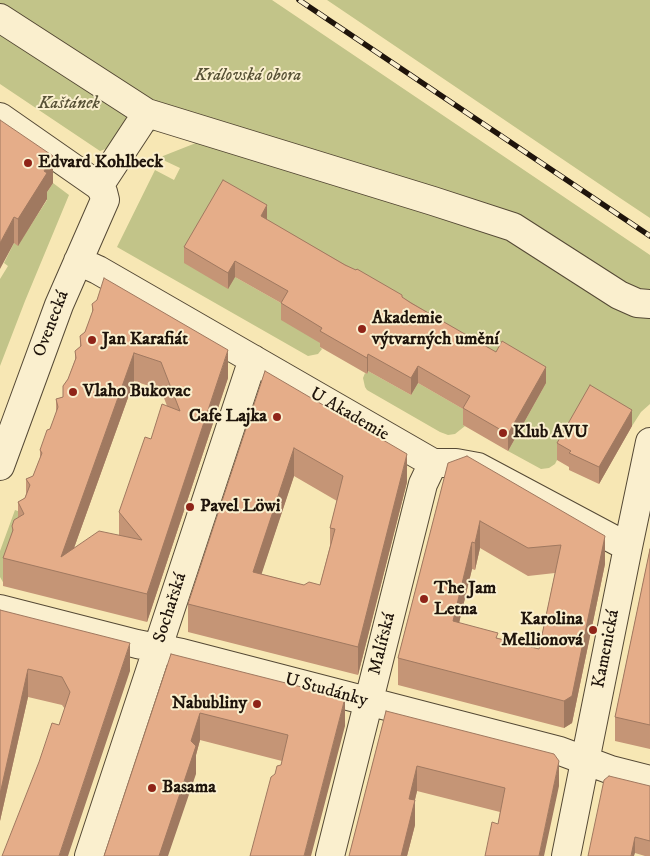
<!DOCTYPE html>
<html>
<head>
<meta charset="utf-8">
<style>
  body { margin:0 }
  canvas { display:block; background:#f7e7b4 }
</style>
</head>
<body>
<canvas width="650" height="856"></canvas>
<script>
const ctx = document.querySelector('canvas').getContext('2d');
ctx.lineJoin = 'round';
function fill(path, color) { ctx.fillStyle = color; ctx.fill(path, 'evenodd'); }
const toPath = rows => new Path2D(rows.map(r => 'M' + r).join(''));
function strokePath(path, color, width, dash) { ctx.strokeStyle = color; ctx.lineWidth = width; ctx.lineCap = dash ? 'butt' : 'round'; ctx.setLineDash(dash || []); ctx.stroke(path); }
function label(font, color, halo, rows, align = 'center') {
  ctx.font = font + ' "IM FELL DW Pica",serif'; ctx.lineWidth = 4; ctx.setLineDash([]); ctx.textBaseline = 'middle'; ctx.strokeStyle = halo; ctx.fillStyle = color; for (const [text, x, y, turn = 0] of rows) {
    ctx.save(); ctx.translate(x, y); ctx.rotate((+turn || 0) * Math.PI / 180); ctx.textAlign = isNaN(turn) ? turn : align; if (halo) ctx.strokeText(text, 0, 0); ctx.fillText(text, 0, 0); ctx.restore();
  }
}
const green = toPath([
  [0,0,272,0,650,255,650,404,641,412,632,426,557,460,555,464,549,468,541,469,508,451,546,383,235,277,288,307,322,345,320,347,322,349,318,354,308,356,117,247,155,170,174,180,180,168,161,159,163,156,201,141,166,127,100,151,0,84],
  [327,0,650,0,650,218,620,198],
  [53,183,69,195,25,301,0,366,0,279,8,266,4,263,14,243,18,245,47,200,44,197],
  [368,371,411,395,418,383,470,413,463,425,465,426,455,434,448,435,440,432,367,390,365,387,363,378,365,373,367,374],
  [15,510,29,515,4,584,0,577,0,551]
]);
const minor = toPath([
  [0,18,147,113,433,201,513,227,619,295,637,303,650,304],
  [0,117,99,186,103,192,105,200,59,305,0,466],
  [99,186,147,113],
  [78,261,98,270,433,463,456,463,478,467,628,547],
  [0,609,137,644,182,653,560,751,611,770,650,780],
  [89,856,253,359],
  [330,856,423,484,433,463],
  [566,856,628,547,650,442]
]);
const rail = toPath([
  [299,0,650,236]
]);
const wall = toPath([
  [0,120,53,183,47,192,47,199,18,246,14,243],
  [267,220,402,297,546,383,508,451,463,425,463,409,418,383,411,395,368,371,367,374,320,347,320,343,281,320,281,303,235,277,228,289,184,263,184,247],
  [92,304,228,378,147,622,3,586,3,558,12,533,12,526,18,518,18,502,25,498,26,494,26,479,33,476,40,458,40,450,50,429,56,414,56,399,63,397,63,386,68,379,75,360,75,351,80,347,80,336,85,332,92,314],
  [134,381,161,390,167,406,151,439,119,512,119,535,74,548],
  [265,371,407,482,358,675,188,632,188,604],
  [294,476,337,501,330,528,330,546,320,585,304,585,261,574],
  [632,426,599,484,569,470,569,467,557,460,557,443],
  [448,463,605,564,572,723,564,728,398,685,398,658],
  [480,548,528,576,555,573,539,649,498,638,459,623,472,569,475,570],
  [650,549,650,749,615,741,615,717],
  [0,610,130,671,59,725,65,709,62,705,28,697,0,821],
  [171,654,345,726,275,774,281,765,282,761,200,740,196,755,196,774],
  [386,711,559,786,498,824,500,812,417,791,415,800,415,825,407,856,349,856],
  [650,786,650,856,645,856,635,853,588,856]
]);
const shadedWall = toPath([
  [53,156,53,183,47,192,47,199,18,246,18,219,44,171],
  [267,205,267,222,261,216],
  [14,217,14,243,0,269,0,243],
  [235,261,235,277,228,289,228,273],
  [228,350,228,378,147,622,147,594],
  [134,353,134,381,65,573,61,557],
  [368,354,368,371,367,374,367,358],
  [418,366,418,383,411,395,411,378],
  [546,367,546,383,508,451,508,434],
  [632,410,632,426,599,484,599,467],
  [294,448,294,476,253,600,253,572],
  [407,454,407,482,358,675,358,647],
  [480,521,480,548,475,570,475,543],
  [605,536,605,564,572,723,564,728,564,701],
  [472,542,472,569,453,648,453,621],
  [130,643,130,671,68,856,59,856],
  [28,669,28,697,0,821,0,794],
  [345,698,345,726,311,856,304,856],
  [200,713,200,740,196,755,196,774,168,856,159,856,191,741],
  [559,761,559,786,544,856,539,856],
  [417,766,417,791,409,824,409,799],
  [415,800,415,825,407,856,401,856],
  [635,837,635,853,634,856,631,856]
]);
const building = toPath([
  [0,120,53,156,44,171,47,173,18,219,14,217,0,243,0,120],
  [223,180,267,205,261,216,345,265,356,270,357,269,402,295,402,297,411,303,496,352,502,341,546,367,508,434,463,408,470,396,418,366,411,378,368,354,367,358,320,331,322,328,281,303,288,291,235,261,228,273,184,247,223,180],
  [104,278,228,350,147,594,3,558,13,530,12,526,14,520,24,514,18,502,25,498,30,485,26,479,33,476,42,453,40,450,47,430,50,429,58,407,56,399,63,397,63,386,68,379,76,358,75,351,81,346,80,336,85,332,93,310,92,304,97,300,104,278],
  [134,353,161,362,180,411,162,404,151,439,145,437,119,512,142,540,99,531,61,557,134,353],
  [265,371,407,454,358,647,188,604,265,371],
  [294,448,343,476,330,528,335,529,320,585,309,582,304,585,253,572,294,448],
  [590,385,632,410,599,467,569,453,571,451,557,443,590,385],
  [467,456,605,536,572,696,564,701,398,658,448,463,467,456],
  [480,521,528,548,561,545,539,649,496,638,498,633,453,621,472,542,475,543,480,521],
  [650,549,650,725,615,717,650,549],
  [0,610,130,643,59,856,2,856,39,762,52,723,59,725,70,692,62,677,28,669,0,794,0,610],
  [171,654,345,698,304,856,250,856,271,777,275,774,277,766,281,765,288,735,200,713,191,741,196,746,159,856,104,856,171,654],
  [386,711,554,754,559,761,539,856,485,856,492,822,498,824,505,788,417,766,409,799,415,800,401,856,349,856,386,711],
  [609,776,650,786,650,841,635,837,631,856,588,856,604,780,609,776]
]);
const markers = [
  [28,163,5,"#8f2418"],
  [362,329,5,"#8f2418"],
  [92,340,5,"#8f2418"],
  [73,392,5,"#8f2418"],
  [277,417,5,"#8f2418"],
  [503,433,5,"#8f2418"],
  [190,507,5,"#8f2418"],
  [424,599,5,"#8f2418"],
  [593,630,5,"#8f2418"],
  [257,704,5,"#8f2418"],
  [152,788,5,"#8f2418"]
];
const parkNames = [
  ["Královská obora",248,76],
  ["Kaštánek",69,104]
];
const poiNames = [
  ["Edvard Kohlbeck",38,163],
  ["Akademie",372,319],
  ["výtvarných umění",372,340],
  ["Jan Karafiát",102,340],
  ["Vlaho Bukovac",83,392],
  ["Cafe Lajka",267,417,"right"],
  ["Klub AVU",513,433],
  ["Pavel Löwi",200,507],
  ["The Jam",434,589],
  ["Letna",434,610],
  ["Karolina",583,620,"right"],
  ["Mellionová",583,641,"right"],
  ["Nabubliny",247,704,"right"],
  ["Basama",162,788]
];
const streetNames = [
  ["Ovenecká",52,324,-69],
  ["U Akademie",349,415,30],
  ["Sochařská",171,608,-72],
  ["Malířská",383,644,-76],
  ["Kamenická",607,649,-79],
  ["U Studánky",326,691,15]
];
fill(green, '#c2c489');
strokePath(minor, '#554935', 30);
strokePath(minor, '#faefce', 28);
strokePath(rail, '#1f140b', 5.5);
strokePath(rail, '#faefce', 4, [11]);
fill(wall, '#c59576');
fill(shadedWall, '#a07960');
fill(building, '#e5ad89');
strokePath(building, '#a07960', 1);
for (const [x, y, r, color] of markers) { const dot = new Path2D(); dot.arc(x, y, r, 0, 2 * Math.PI); ctx.fillStyle = color; ctx.fill(dot); strokePath(dot, '#faefce', 2); }
label('italic 18px', '#585237', '#faefce', parkNames);
label('bold 18px', '#1f140b', '#faefce', poiNames, 'left');
label('18px', '#1f140b', '#faefce', streetNames);
</script>
</body>
</html>
